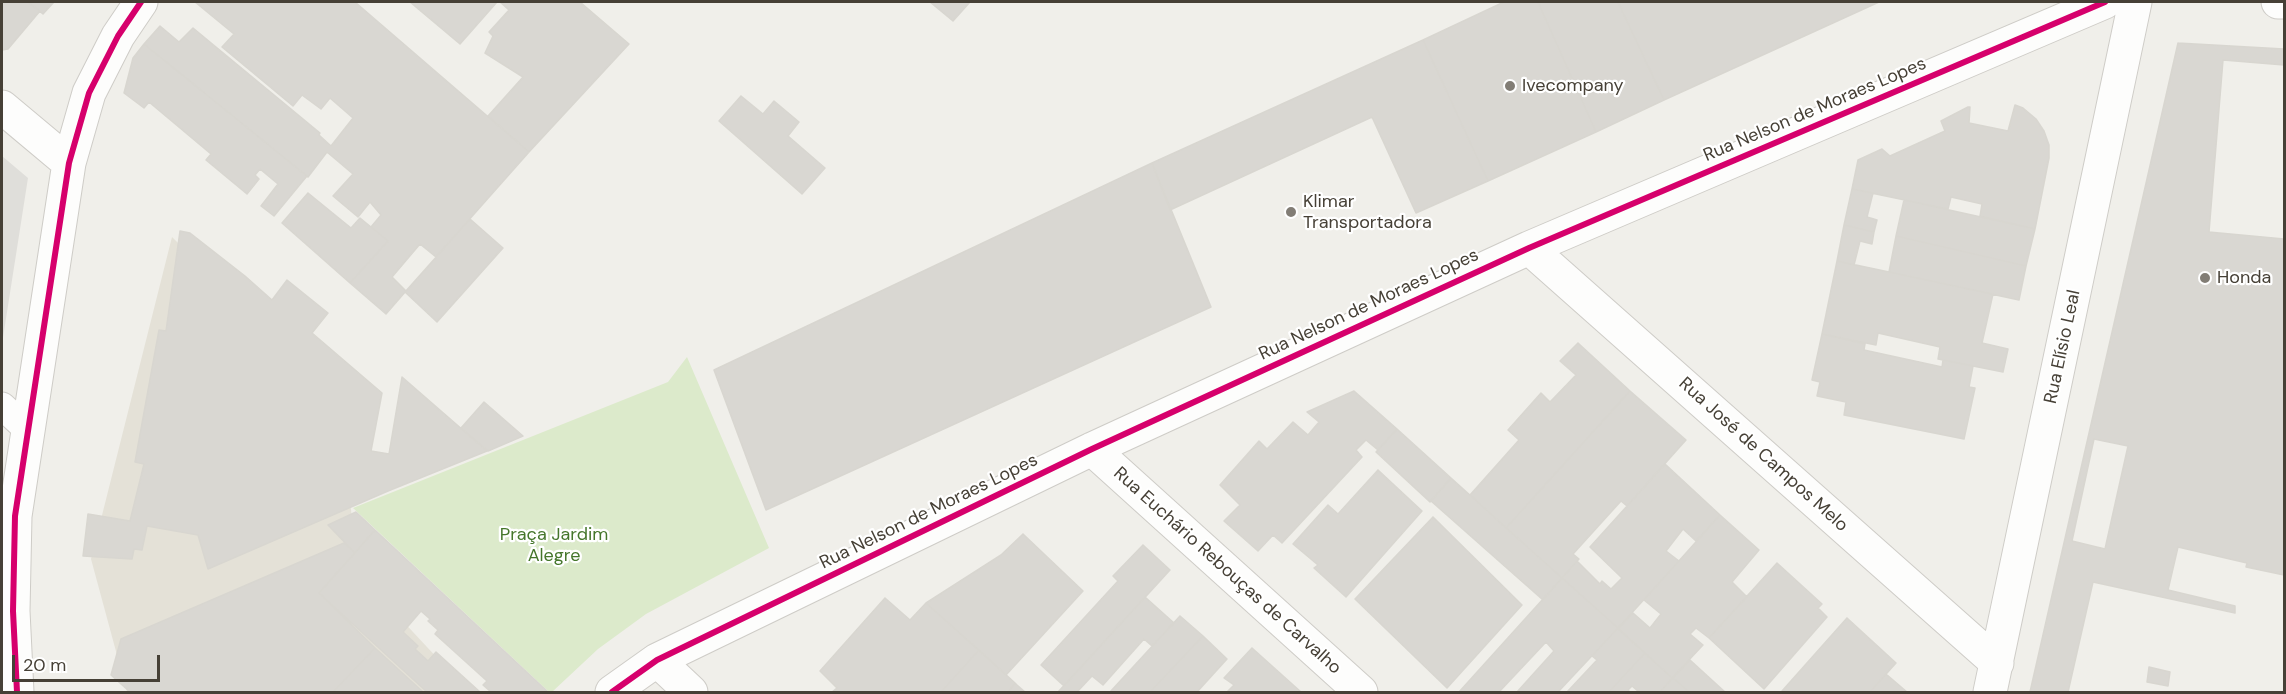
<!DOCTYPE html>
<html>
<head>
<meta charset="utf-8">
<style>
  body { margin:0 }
  #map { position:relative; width:2286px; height:694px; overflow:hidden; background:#f0efea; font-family:"DM Sans",sans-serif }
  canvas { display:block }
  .frame { position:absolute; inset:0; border:3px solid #464036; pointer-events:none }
  .scale { position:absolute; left:12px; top:655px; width:148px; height:27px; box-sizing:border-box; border:3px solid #464036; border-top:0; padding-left:8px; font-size:18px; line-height:21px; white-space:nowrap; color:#464036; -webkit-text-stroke:4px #fff; paint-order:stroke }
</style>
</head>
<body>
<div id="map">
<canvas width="2286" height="694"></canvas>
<div class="frame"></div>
<div class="scale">20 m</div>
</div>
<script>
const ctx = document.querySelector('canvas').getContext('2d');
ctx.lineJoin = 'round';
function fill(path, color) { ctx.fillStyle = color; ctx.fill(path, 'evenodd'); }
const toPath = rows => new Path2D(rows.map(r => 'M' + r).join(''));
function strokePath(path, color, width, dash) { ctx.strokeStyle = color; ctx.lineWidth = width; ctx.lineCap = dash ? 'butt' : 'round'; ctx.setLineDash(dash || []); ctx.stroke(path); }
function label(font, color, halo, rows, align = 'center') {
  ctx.font = font + ' "DM Sans",sans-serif'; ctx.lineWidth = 4.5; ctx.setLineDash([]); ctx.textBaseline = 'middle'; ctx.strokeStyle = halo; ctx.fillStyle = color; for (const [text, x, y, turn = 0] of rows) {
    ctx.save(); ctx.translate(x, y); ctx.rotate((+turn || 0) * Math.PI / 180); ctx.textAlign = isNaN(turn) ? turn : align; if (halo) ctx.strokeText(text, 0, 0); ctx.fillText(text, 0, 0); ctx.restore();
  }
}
const residential = toPath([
  [172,237,341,405,357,572,469,692,127,692,91,559]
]);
const green = toPath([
  [687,357,769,548,646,614,598,649,552,692,549,692,353,508,668,382]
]);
const parking = toPath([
  [2,156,28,178,2,344]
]);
const building = toPath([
  [2,2,28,2,40,11,8,49,2,50,2,2],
  [28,2,54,2,43,14,28,2],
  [195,2,355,2,529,152,436,257,420,244,392,277,406,291,386,314,350,283,388,241,371,227,381,215,370,202,358,217,333,196,353,174,327,152,308,177,144,44,160,26,179,42,193,28,320,133,319,135,331,146,353,118,330,98,321,109,302,95,293,106,222,47,234,34,195,2],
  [410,2,497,2,460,44,410,2],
  [500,2,580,2,629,44,529,152,488,116,523,77,485,53,493,36,489,32,509,10,500,2],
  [930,2,970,2,953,21,930,2],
  [1504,2,1538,2,1596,132,1488,181,1423,40,1504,2],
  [1538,2,1618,2,1664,100,1596,132,1538,2],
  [1618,2,1879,2,1664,100,1618,2],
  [1423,40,1488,181,1416,213,1372,117,1170,210,1152,163,1423,40],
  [2178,43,2284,49,2284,692,2030,692,2178,43],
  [144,44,307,176,274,216,261,206,278,184,260,169,255,175,259,179,247,194,206,160,211,154,149,102,144,108,124,93,133,58,144,44],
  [2223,60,2284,65,2284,239,2209,232,2223,60],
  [741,96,763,114,774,101,799,122,788,136,825,168,802,194,719,121,741,96],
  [2015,105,2023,108,2036,119,2044,131,2049,145,2049,158,2035,229,1980,216,1982,204,1951,197,1948,209,1852,189,1858,160,1882,149,1890,156,1945,131,1941,121,1968,107,1970,107,1969,123,2008,131,2015,105],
  [1152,163,1211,307,766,510,714,370,1152,163],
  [1852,189,1873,193,1867,217,1877,220,1874,232,1844,225,1852,189],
  [308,193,351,228,360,218,388,241,350,283,282,223,308,193],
  [1904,200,2035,229,2026,266,1896,236,1904,200],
  [470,219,503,248,437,322,405,292,470,219],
  [1844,225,1874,232,1872,244,1860,241,1854,265,1837,261,1844,225],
  [180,231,190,233,245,276,272,300,287,280,328,313,312,333,382,393,371,451,389,454,402,377,487,451,388,491,208,569,198,535,147,526,142,550,134,549,132,559,83,556,88,514,130,521,144,464,135,462,159,330,166,331,180,231],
  [1896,236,2026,266,2019,300,1889,272,1896,236],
  [1837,261,1993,294,1982,343,2008,349,2003,372,1938,359,1940,347,1878,333,1876,345,1822,334,1837,261],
  [1822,334,1865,344,1864,350,1942,367,1943,360,1973,366,1969,387,1975,388,1964,439,1844,415,1846,402,1817,396,1820,382,1812,380,1822,334],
  [1578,343,1630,391,1506,528,1470,495,1519,440,1508,430,1541,393,1550,402,1576,375,1560,361,1578,343],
  [1354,391,1397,429,1378,450,1366,440,1356,450,1362,457,1282,543,1273,535,1258,551,1224,521,1240,505,1220,485,1259,441,1267,449,1293,422,1308,435,1319,422,1307,412,1354,391],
  [1630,391,1686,440,1627,506,1621,501,1573,554,1579,559,1562,578,1506,528,1630,391],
  [484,402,523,436,488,451,461,428,484,402],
  [1397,429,1451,478,1430,502,1376,452,1397,429],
  [2094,439,2128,446,2105,549,2072,541,2094,439],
  [1665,464,1720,515,1696,541,1683,529,1666,551,1679,561,1618,628,1562,578,1577,561,1600,584,1602,581,1611,589,1622,578,1590,547,1665,464],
  [1378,470,1422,511,1346,597,1314,568,1318,565,1293,544,1328,505,1338,514,1378,470],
  [1451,478,1562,578,1543,600,1431,501,1451,478],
  [356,512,375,530,355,553,328,525,356,512],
  [1720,515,1759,550,1732,582,1747,597,1709,638,1696,628,1690,634,1703,645,1672,678,1618,629,1633,613,1650,628,1661,614,1644,600,1720,515],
  [1433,517,1522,605,1447,688,1355,599,1433,517],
  [375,530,548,692,491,692,483,685,487,681,435,634,438,630,428,621,430,619,421,611,403,632,418,646,415,649,428,661,436,652,480,692,427,692,319,593,375,530],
  [1023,534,1083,591,1006,675,926,603,1001,555,1023,534],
  [344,543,355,553,319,593,375,648,333,692,130,692,111,675,121,639,344,543],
  [1143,545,1170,570,1064,686,1041,665,1118,581,1113,576,1143,545],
  [2178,547,2247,563,2246,567,2284,575,2284,692,2068,692,2093,582,2235,613,2235,606,2168,590,2178,547],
  [2149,667,2170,672,2168,686,2147,682,2149,667],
  [1777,563,1822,604,1818,608,1827,617,1764,689,1709,638,1777,563],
  [1562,578,1618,628,1558,692,1517,692,1554,651,1546,642,1499,692,1459,692,1562,578],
  [1145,597,1174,623,1152,646,1144,639,1103,685,1092,676,1077,692,1058,692,1145,597],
  [885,598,910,620,926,603,979,650,941,692,832,692,837,688,820,671,885,598],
  [1180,616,1203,636,1150,692,1110,692,1180,616],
  [1847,618,1896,663,1870,692,1784,692,1782,691,1847,618],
  [1618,628,1645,653,1609,692,1567,692,1597,660,1592,656,1618,628],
  [1203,636,1227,659,1197,692,1150,692,1203,636],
  [375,648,423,692,333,692,375,648],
  [1252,648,1301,692,1227,692,1234,685,1224,678,1252,648],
  [979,650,1015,683,1010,690,1008,692,941,692,979,650],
  [1645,653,1672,678,1660,692,1639,692,1632,686,1628,690,1630,692,1609,692,1645,653],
  [1690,660,1725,692,1689,692,1673,678,1690,660],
  [1886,674,1907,692,1870,692,1886,674],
  [1673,678,1689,692,1660,692,1673,678],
  [1015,683,1017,685,1025,692,1008,692,1015,683]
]);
const lane = toPath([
  [2,406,28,430]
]);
const street = toPath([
  [2278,2,2284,2],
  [2,107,69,163],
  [1529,248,1997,663],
  [1092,449,1361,692],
  [657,660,691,692],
  [17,692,13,611,15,516,69,163,89,93,118,36,141,2],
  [612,692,657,660,1092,449,1529,248,2105,2],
  [1990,692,2135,2]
]);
const cycleway = toPath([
  [17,692,13,611,15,516,69,163,89,93,118,36,141,2],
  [612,692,657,660,1092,449,1529,248,2105,2]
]);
const markers = [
  [1510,86,6,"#827d75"],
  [1291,212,6,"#827d75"],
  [2205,278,6,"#827d75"]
];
const poiNames = [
  ["Ivecompany",1522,86],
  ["Klimar",1303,202],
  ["Transportadora",1303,223],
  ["Honda",2217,278]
];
const streetNames = [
  ["Rua Nelson de Moraes Lopes",1815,110,-23],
  ["Rua Nelson de Moraes Lopes",1369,305,-25],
  ["Rua Elísio Leal",2063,347,-78],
  ["Rua José de Campos Melo",1763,455,42],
  ["Rua Nelson de Moraes Lopes",929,512,-26],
  ["Rua Euchário Rebouças de Carvalho",1227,571,42]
];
const parkNames = [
  ["Praça Jardim",554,535],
  ["Alegre",554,556]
];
fill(residential, '#e4e1d7');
fill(green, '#dceacb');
fill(parking, '#dfdeda');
fill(building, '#d9d7d2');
strokePath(building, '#d8d6d0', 1.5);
strokePath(lane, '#ceccc7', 29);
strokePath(street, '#ceccc7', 35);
strokePath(lane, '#fdfdfc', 27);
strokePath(street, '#fdfdfc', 33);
strokePath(cycleway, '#d6006c', 6);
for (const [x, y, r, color] of markers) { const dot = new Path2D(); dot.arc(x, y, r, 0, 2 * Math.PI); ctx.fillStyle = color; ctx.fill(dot); strokePath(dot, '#fff', 2); }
label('18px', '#464036', '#fff', poiNames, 'left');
label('18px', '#464036', '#fff', streetNames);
label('18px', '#45762b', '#fff', parkNames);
</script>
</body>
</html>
